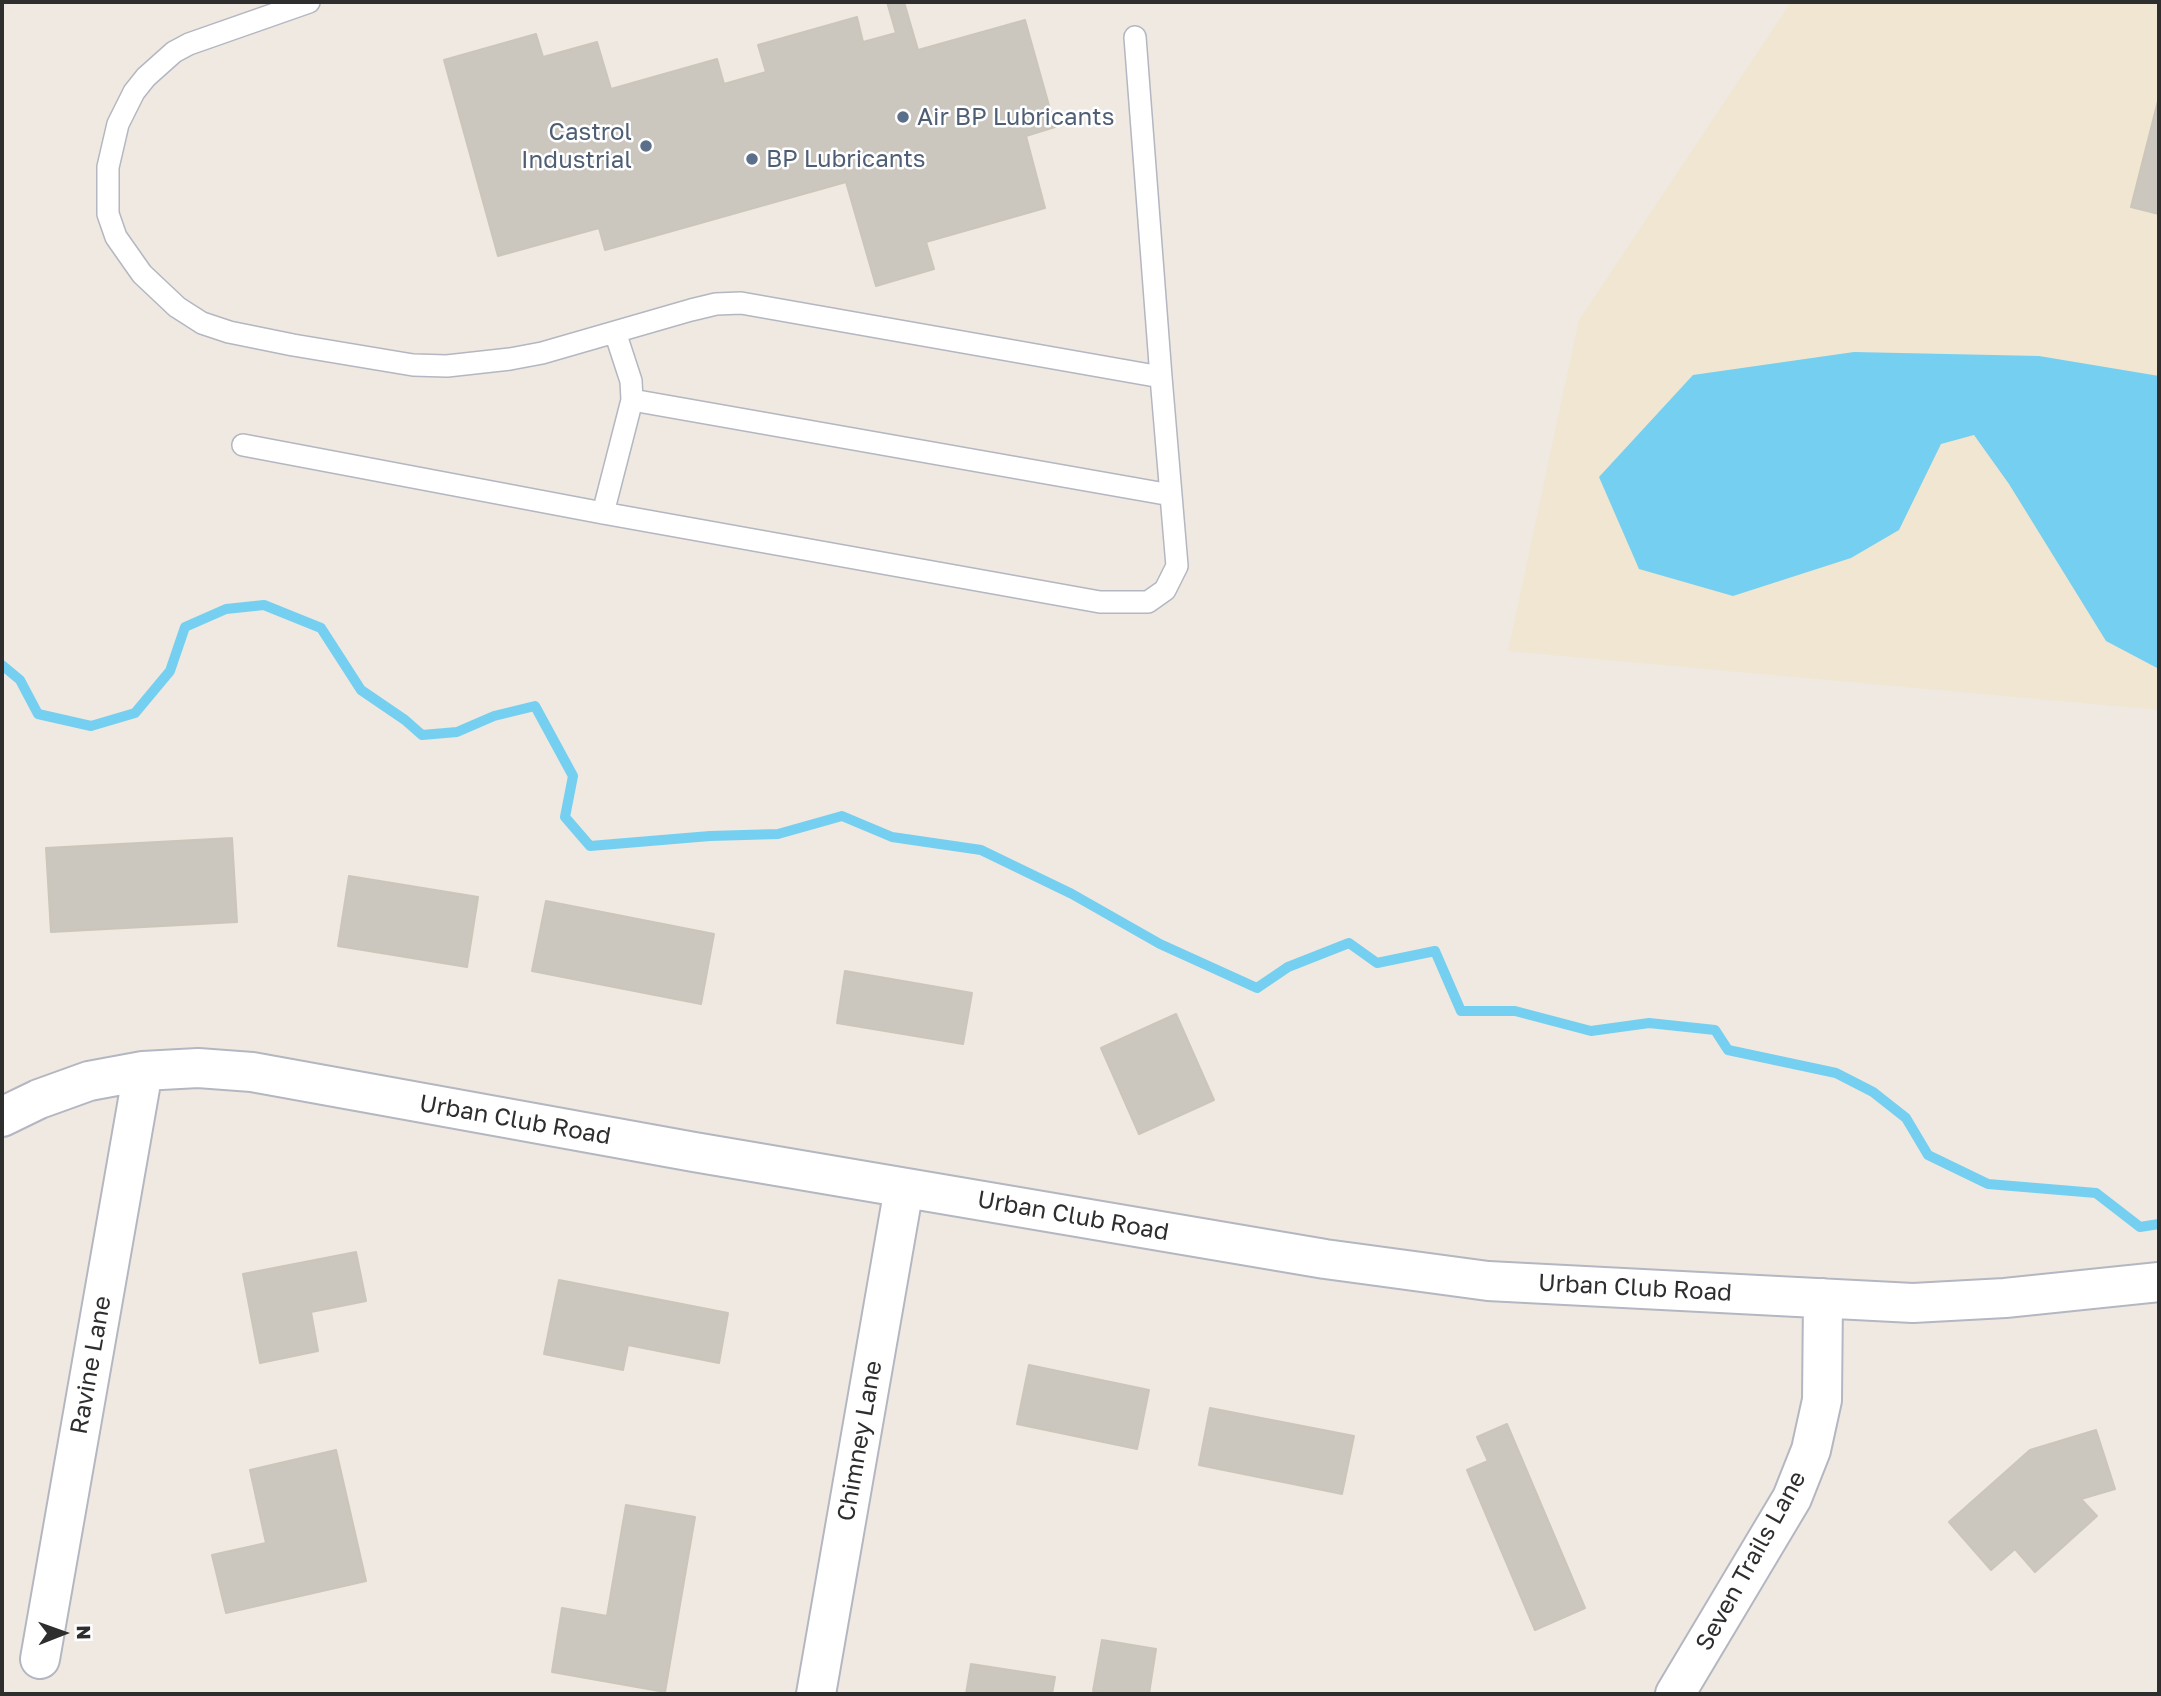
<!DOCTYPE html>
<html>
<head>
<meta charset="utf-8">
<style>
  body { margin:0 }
  #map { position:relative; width:2161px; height:1696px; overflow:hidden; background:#efe9e1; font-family:"Golos Text",sans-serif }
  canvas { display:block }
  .frame { position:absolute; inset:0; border:4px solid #2e2e2e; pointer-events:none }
  .north { position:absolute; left:28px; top:1598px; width:70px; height:70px; -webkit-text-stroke:5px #fff; paint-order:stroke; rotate:89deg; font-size:19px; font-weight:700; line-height:28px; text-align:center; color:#2e2e2e }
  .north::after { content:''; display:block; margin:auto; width:24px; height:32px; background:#2e2e2e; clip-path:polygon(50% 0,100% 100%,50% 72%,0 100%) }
</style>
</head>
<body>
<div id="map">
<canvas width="2161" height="1696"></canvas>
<div class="frame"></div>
<div class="north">N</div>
</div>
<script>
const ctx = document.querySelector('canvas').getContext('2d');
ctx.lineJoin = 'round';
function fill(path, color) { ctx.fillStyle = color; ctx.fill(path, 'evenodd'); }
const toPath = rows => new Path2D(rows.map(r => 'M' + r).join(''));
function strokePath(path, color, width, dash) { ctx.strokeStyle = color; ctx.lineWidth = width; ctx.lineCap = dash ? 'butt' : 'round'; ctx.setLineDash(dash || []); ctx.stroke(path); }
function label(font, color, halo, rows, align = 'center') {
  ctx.font = font + ' "Golos Text",sans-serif'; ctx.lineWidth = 5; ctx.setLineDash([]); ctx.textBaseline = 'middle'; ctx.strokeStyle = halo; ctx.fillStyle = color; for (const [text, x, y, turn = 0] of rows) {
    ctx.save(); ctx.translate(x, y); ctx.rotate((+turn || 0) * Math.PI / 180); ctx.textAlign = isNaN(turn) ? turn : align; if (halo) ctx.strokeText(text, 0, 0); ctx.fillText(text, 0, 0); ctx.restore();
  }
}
const education = toPath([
  [1791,2,2159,2,2159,710,1508,651,1579,320]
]);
const water = toPath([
  [1854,352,2039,356,2159,376,2159,669,2106,641,2009,484,1974,435,1941,444,1899,530,1851,558,1733,596,1639,569,1599,477,1693,375]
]);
const stream = toPath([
  [2,665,20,680,38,714,91,726,135,713,170,671,185,627,226,609,264,605,321,628,361,690,405,720,422,735,457,732,494,716,535,706,573,776,565,817,590,846,710,836,778,834,842,816,892,837,981,850,1072,894,1160,944,1257,988,1288,967,1349,943,1377,963,1435,951,1461,1011,1515,1011,1591,1031,1649,1023,1715,1030,1728,1050,1836,1073,1873,1092,1906,1118,1928,1155,1988,1184,2096,1193,2140,1227,2159,1224]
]);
const building = toPath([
  [887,2,904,2,918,50,1025,20,1055,127,1026,136,1045,208,926,242,934,269,876,286,846,182,605,250,599,228,498,256,444,60,536,34,543,57,597,42,611,89,717,59,724,84,766,72,758,45,857,17,863,42,896,33,887,2],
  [2159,97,2159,214,2131,207,2159,97],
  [232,838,237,922,51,932,46,848,232,838],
  [349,876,478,897,467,967,338,946,349,876],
  [546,901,714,934,701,1004,532,971,546,901],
  [845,971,972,993,963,1044,837,1023,845,971],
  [1176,1014,1214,1100,1139,1134,1101,1048,1176,1014],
  [356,1252,366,1301,311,1312,318,1351,260,1363,243,1274,356,1252],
  [559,1280,728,1313,719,1363,628,1345,623,1370,544,1354,559,1280],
  [1029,1365,1149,1390,1137,1449,1017,1424,1029,1365],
  [1210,1408,1354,1436,1342,1494,1199,1465,1210,1408],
  [1507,1424,1585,1608,1535,1630,1467,1470,1488,1461,1477,1437,1507,1424],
  [2096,1430,2115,1489,2081,1499,2097,1516,2035,1572,2015,1549,1991,1570,1949,1522,2030,1450,2096,1430],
  [336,1450,366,1581,226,1613,212,1555,266,1543,250,1470,336,1450],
  [626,1505,695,1517,665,1692,552,1672,562,1608,607,1616,626,1505],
  [1102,1640,1156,1649,1149,1694,1116,1694,1093,1691,1102,1640],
  [971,1664,1055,1677,1052,1694,966,1694,971,1664]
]);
const service = toPath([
  [309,2,189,44,174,52,146,77,134,92,118,124,108,167,108,214,116,237,142,274,177,307,202,323,229,332,293,345,413,365,447,366,510,359,542,353,691,310,716,304,741,303,1161,377,1135,37],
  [632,400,1171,495],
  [243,445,603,513,1100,602,1148,602,1165,590,1177,566,1161,377],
  [603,513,632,400,631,381,615,332]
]);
const minor = toPath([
  [2,1117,39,1099,89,1081,143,1071,198,1068,252,1072,694,1152,1325,1259,1488,1281,1913,1303,2005,1298,2159,1282],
  [40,1659,143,1071],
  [816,1694,904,1188],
  [1675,1694,1792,1498,1811,1450,1822,1400,1823,1298]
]);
const markers = [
  [903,117,7,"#5c6f8a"],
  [646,146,7,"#5c6f8a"],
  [752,159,7,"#5c6f8a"]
];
const serviceNames = [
  ["Air BP Lubricants",917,117],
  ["Castrol",632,132,"right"],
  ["Industrial",632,160,"right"],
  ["BP Lubricants",766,159]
];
const streetNames = [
  ["Urban Club Road",515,1120,10],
  ["Urban Club Road",1073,1216,10],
  ["Urban Club Road",1635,1288,3],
  ["Ravine Lane",91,1365,-80],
  ["Chimney Lane",860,1441,-80],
  ["Seven Trails Lane",1751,1561,-61]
];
fill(education, '#f0e6d1');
fill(water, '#75cff0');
strokePath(stream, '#75cff0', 10);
fill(building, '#cbc7bf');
strokePath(building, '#cbc5ba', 2);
strokePath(service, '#b4b7c1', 24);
strokePath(minor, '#b4b7c1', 42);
strokePath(service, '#fff', 21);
strokePath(minor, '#fff', 38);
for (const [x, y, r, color] of markers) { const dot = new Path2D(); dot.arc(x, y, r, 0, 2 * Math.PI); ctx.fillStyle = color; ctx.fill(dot); strokePath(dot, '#fff', 2.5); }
label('24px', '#4e5e75', '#fff', serviceNames, 'left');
label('24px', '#2e2e2e', '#fff', streetNames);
</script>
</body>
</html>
